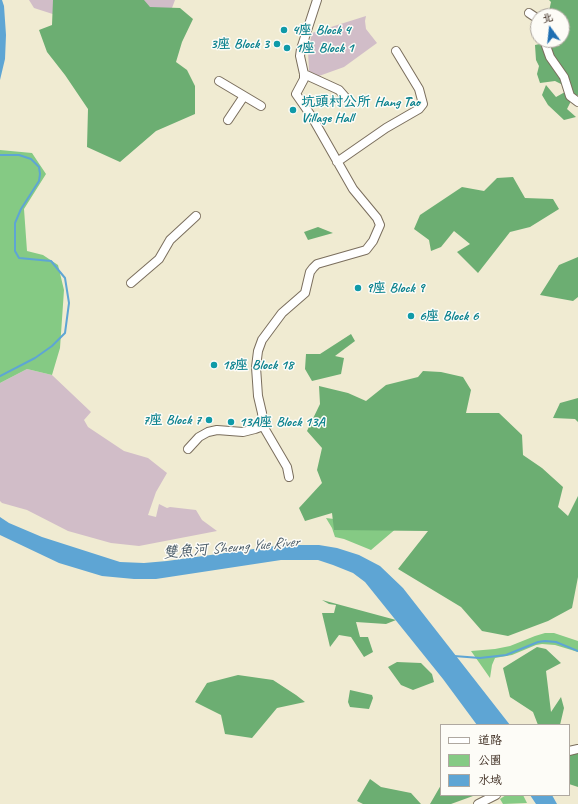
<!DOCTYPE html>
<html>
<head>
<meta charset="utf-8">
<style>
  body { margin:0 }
  #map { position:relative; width:578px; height:804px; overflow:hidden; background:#f0ebd2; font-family:Caveat,"LXGW WenKai TC",sans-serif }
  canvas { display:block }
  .legend { position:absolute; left:440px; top:724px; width:130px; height:72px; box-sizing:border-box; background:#fdfcf7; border:1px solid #afa8a0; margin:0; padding:5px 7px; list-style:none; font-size:12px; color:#3b2a1e }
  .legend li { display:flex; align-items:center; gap:8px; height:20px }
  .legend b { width:20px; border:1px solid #afa8a0 }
  .north { position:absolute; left:530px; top:8px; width:40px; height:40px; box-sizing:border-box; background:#fdfcf7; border:1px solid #afa8a0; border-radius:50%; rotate:345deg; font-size:11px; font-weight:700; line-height:16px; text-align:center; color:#3b2a1e }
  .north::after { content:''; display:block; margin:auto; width:14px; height:18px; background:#1f6fb2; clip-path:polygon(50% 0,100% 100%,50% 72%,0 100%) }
</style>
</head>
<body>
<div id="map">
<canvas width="578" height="804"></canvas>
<ul class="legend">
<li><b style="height:5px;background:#fff"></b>道路</li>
<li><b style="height:11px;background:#85ca84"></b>公園</li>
<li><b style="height:11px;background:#5ea5d4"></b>水域</li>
</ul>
<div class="north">北</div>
</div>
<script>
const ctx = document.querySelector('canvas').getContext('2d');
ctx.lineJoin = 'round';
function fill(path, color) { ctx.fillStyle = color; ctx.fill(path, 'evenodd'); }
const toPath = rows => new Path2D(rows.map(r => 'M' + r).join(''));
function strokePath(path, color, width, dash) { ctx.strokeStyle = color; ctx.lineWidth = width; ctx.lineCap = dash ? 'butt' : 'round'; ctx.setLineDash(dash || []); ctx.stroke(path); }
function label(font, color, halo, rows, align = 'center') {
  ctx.font = font + ' Caveat,"LXGW WenKai TC",sans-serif'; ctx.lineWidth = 3; ctx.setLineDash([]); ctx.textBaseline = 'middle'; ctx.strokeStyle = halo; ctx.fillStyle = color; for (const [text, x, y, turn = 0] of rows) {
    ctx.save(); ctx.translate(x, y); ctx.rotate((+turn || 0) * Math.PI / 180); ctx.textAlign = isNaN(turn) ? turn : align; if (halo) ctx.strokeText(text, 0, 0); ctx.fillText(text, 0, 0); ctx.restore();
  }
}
const industrial = toPath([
  [29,0,175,0,169,16,62,17,34,8],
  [366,16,365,21,366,29,377,43,344,67,319,76,309,71,308,50,312,33],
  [27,369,52,375,91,412,84,420,88,427,124,451,148,458,167,473,156,492,148,515,156,517,159,504,167,508,170,507,196,510,202,520,217,531,139,546,111,543,68,531,27,510,2,503,0,501,0,383]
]);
const green = toPath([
  [0,150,32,153,46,174,24,209,27,251,43,255,58,265,64,290,60,348,52,375,27,369,0,383],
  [326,518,398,527,371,550,344,539,335,537,332,528],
  [545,633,554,633,578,641,578,652,555,645,542,644,536,645,512,655,495,658,492,665,490,678,471,651,495,649,510,646,535,636],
  [506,795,523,795,527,803,503,804,500,799]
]);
const forest = toPath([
  [53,0,144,0,150,7,180,8,193,19,182,42,176,62,187,70,195,86,195,114,156,131,120,162,87,147,88,109,65,75,47,52,39,30,52,25],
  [549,0,578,0,578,95,572,99,567,109,576,117,564,120,548,105,542,95,546,85,556,97,565,92,563,85,555,81,540,83,537,74,539,66,536,60,535,45,549,42,559,46,562,42,560,40,562,40,562,16,548,16,551,2],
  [513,177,525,198,553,199,559,209,530,227,510,232,478,273,457,252,470,244,454,231,441,247,431,251,429,240,414,229,420,215,462,187,484,191,497,178],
  [318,227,333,233,308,240,304,232],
  [578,257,578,297,573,301,540,295,559,265],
  [351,334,355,341,335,356,344,358,341,374,312,381,305,369,306,354,320,354],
  [423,371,441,372,463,377,471,390,466,413,499,413,522,435,523,455,542,468,563,487,558,507,568,516,578,496,578,577,572,608,548,621,508,636,482,631,461,607,398,569,428,531,334,530,332,513,305,521,299,508,322,483,317,470,322,448,307,431,320,404,319,386,348,393,366,401,386,385,418,377],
  [578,398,578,422,575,419,553,418,560,403],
  [322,600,396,620,386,624,356,622,360,637,368,637,373,652,364,657,351,637,339,635,330,647,322,613,334,613,336,605,329,604],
  [537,647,546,649,561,663,546,671,551,712,561,697,564,708,560,725,538,725,533,712,510,697,503,668],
  [397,662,421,663,432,674,434,682,413,690,401,685,388,667],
  [238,675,273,680,296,695,305,702,277,708,252,738,225,734,221,715,195,702,207,683],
  [350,690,372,695,373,698,369,709,350,707,348,702],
  [578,750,578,787,569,784,569,755],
  [370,779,381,787,411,793,421,804,363,804,357,801],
  [441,785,441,795,473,796,451,804,430,804]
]);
const water = toPath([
  [0,0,2,0,4,6,6,35,5,59,0,80],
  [0,517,9,523,42,537,120,562,144,563,167,561,283,545,319,545,337,548,359,555,380,566,403,588,510,725,477,725,443,679,365,582,353,573,333,565,318,560,281,560,156,579,134,579,102,576,59,563,0,535],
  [530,795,552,795,557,804,536,804]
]);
const stream = toPath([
  [0,155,19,155,31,159,39,167,40,174,39,181,21,209,15,223,15,251,19,258,51,261,65,278,69,303,65,333,52,346,35,358,0,376],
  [454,656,480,658,506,655,538,642,545,641,556,642,578,651]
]);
const minor = toPath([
  [529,13,538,19],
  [544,40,550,57,564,77,570,96,578,102],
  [304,74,339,90,346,98],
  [219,81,261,106],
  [228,120,244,96],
  [337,162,386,128,419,109,423,104,419,89,396,51],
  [131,283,159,259,170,240,196,216],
  [188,449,199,437,208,432,217,430,243,432,255,429,263,426],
  [289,477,287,467,263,426,262,413,258,396,256,367,258,351,262,340,282,313,305,293,310,272,313,268,317,264,366,250,373,241,380,225,377,218,353,189,312,117,296,94,304,79,304,74,300,56,301,49,317,0],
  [569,751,578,749],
  [478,804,496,795]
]);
const markers = [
  [284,30,4,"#0f9aa8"],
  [277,44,4,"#0f9aa8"],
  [287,48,4,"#0f9aa8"],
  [293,110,4,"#0f9aa8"],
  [358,288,4,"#0f9aa8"],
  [411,316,4,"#0f9aa8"],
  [214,365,4,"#0f9aa8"],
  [209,420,4,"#0f9aa8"],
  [231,422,4,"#0f9aa8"]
];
const cultureNames = [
  ["4座 Block 4",292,30],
  ["3座 Block 3",269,44,"right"],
  ["1座 Block 1",295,48],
  ["坑頭村公所 Hang Tao",301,102],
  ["Village Hall",301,118],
  ["9座 Block 9",366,288],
  ["6座 Block 6",419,316],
  ["18座 Block 18",222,365],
  ["7座 Block 7",201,420,"right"],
  ["13A座 Block 13A",239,422]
];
const waterNames = [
  ["雙魚河 Sheung Yue River",231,548,-5]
];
fill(industrial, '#d1bdc8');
fill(green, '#85ca84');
fill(forest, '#6cae72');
fill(water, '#5ea5d4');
strokePath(stream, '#5ea5d4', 2);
strokePath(minor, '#7a6e5d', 10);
strokePath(minor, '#fff', 8);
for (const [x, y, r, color] of markers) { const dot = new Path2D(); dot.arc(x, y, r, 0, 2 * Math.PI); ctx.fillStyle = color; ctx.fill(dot); strokePath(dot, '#fdfcf7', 1.5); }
label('bold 14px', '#0d838f', '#fdfcf7', cultureNames, 'left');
label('italic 15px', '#495b67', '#fdfcf7', waterNames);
</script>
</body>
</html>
